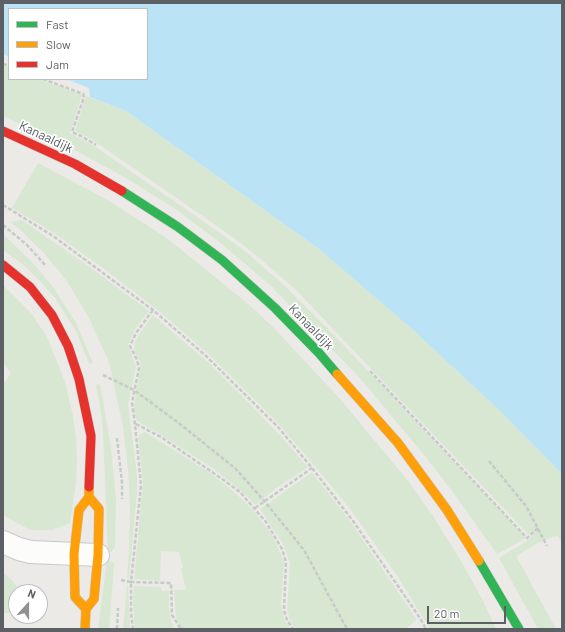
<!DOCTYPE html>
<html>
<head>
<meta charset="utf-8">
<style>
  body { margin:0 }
  #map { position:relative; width:565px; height:632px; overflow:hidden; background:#eceae6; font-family:Barlow,sans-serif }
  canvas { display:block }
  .frame { position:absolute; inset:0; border:4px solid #5c6064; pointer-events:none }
  .legend { position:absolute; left:8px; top:8px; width:140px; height:72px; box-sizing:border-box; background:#fff; border:1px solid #bebfc1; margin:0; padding:5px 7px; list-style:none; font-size:12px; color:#5c6064 }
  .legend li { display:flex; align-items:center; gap:8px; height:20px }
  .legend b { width:20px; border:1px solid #bebfc1 }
  .north { position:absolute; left:8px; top:584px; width:40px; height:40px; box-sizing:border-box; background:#fff; border:1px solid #bebfc1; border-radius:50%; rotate:21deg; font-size:11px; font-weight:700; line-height:16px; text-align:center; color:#5c6064 }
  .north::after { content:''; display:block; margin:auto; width:14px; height:18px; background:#8e9092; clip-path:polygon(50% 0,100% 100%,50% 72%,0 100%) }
  .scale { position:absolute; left:427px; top:606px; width:79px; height:18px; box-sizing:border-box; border:2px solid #5c6064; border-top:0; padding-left:5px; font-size:12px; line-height:14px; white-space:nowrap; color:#5c6064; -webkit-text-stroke:3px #fff; paint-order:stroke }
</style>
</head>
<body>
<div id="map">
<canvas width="565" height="632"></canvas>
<div class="frame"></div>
<ul class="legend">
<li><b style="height:5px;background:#30b455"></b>Fast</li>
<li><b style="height:5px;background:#ff9f0a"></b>Slow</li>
<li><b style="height:5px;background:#e5322d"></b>Jam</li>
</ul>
<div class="north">N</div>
<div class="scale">20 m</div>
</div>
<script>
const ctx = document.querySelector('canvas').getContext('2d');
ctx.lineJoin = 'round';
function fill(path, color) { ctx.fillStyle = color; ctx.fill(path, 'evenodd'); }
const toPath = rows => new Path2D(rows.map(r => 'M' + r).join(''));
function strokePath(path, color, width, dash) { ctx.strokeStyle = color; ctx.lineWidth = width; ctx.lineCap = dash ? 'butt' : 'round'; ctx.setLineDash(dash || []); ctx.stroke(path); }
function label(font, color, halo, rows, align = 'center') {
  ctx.font = font + ' Barlow,sans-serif'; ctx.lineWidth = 3.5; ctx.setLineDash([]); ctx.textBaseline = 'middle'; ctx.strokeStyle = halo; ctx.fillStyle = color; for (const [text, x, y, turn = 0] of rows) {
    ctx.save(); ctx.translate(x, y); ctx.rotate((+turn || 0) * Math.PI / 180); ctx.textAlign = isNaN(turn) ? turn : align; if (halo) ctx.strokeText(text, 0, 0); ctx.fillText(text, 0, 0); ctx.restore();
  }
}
const green = toPath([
  [3,66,9,68,9,79,38,79,82,95,70,133,94,146,220,233,246,252,285,286,333,334,526,538,497,554,455,495,426,457,359,377,270,285,218,241,177,210,126,178,64,144,3,116],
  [86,96,126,111,319,249,412,329,499,410,562,474,562,543,558,536,552,537,538,543,516,556,556,629,538,629,499,558,527,541,533,535,531,532,528,534,297,291,263,261,237,240,132,167,88,137,75,131],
  [38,163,111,202,168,239,247,303,275,329,342,401,408,481,433,516,464,566,483,601,496,629,430,629,398,577,350,509,314,465,275,420,243,388,206,352,159,311,107,271,51,231,12,208],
  [22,220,91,268,149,311,135,329,128,346,136,366,128,404,137,476,137,492,129,579,127,579,129,550,130,507,128,470,123,426,109,362,88,316,66,280,44,253,18,228,10,222],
  [3,234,30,260,53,287,76,323,93,363,89,364,76,331,55,298,42,283,25,266,3,250],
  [3,285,31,313,47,337,65,382,73,416,76,438,77,459,76,482,70,523,52,530,30,530,3,515,3,381,6,381,11,373,3,363],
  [153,315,212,366,241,395,277,432,308,467,307,468,275,489,258,503,255,505,245,494,214,469,155,431,142,424,137,420,134,413,134,406,141,363,134,351,135,342,140,333],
  [100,384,111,448,116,499,115,547,111,552,108,552,103,432,101,411,96,385],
  [145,432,207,471,232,490,253,510,270,532,277,545,284,562,281,604,284,619,290,629,181,629,176,618,174,590,186,590,181,569,183,568,179,552,161,551,160,581,134,579,143,482,138,437,141,434],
  [311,473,313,474,350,521,417,620,407,627,408,629,296,629,294,627,290,620,287,609,290,563,283,544,260,509],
  [107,560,113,562,114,565,109,629,98,629],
  [3,573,12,580,21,592,16,592,16,613,3,613],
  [127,585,128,586,130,629,123,629],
  [134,586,161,587,162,591,169,590,169,610,171,620,174,629,135,629,133,604]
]);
const water = toPath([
  [3,3,562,3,562,474,499,410,412,329,319,249,126,111,90,97,89,88,66,79,147,79,147,9,9,9,9,57,3,54]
]);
const path = toPath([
  [3,64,9,66],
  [43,79,83,94,84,97,72,132,81,136,96,145],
  [3,205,53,236,153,310,205,355,278,427,312,468,353,521,420,618,426,629],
  [3,225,27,245,46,266],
  [153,310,136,333,130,346,137,360,139,368,132,403,135,424,141,485,131,582,171,583,172,615,181,629],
  [370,371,527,538,538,528],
  [103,375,134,390,180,424,236,469,265,502,304,550,347,629],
  [136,424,161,437,225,481,240,492,266,522,282,549,286,562,284,610,287,620,293,629],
  [117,438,122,482,122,499],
  [489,461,526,506,547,546],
  [255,508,312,468],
  [121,580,131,582,131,613,133,629],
  [117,629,118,608]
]);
const street = toPath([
  [3,542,19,549,31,552,98,555]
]);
const fast = toPath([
  [122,191,178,227,222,260,275,308,319,353,337,374],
  [479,561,519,629]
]);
const slow = toPath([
  [337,374,398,443,447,510,479,561],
  [86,609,75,597,74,554,79,510,89,497,89,487],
  [85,629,86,609,94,599,98,555,99,509,89,497]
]);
const jam = toPath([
  [3,131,75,164,122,191],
  [3,265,30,287,52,315,68,346,79,379,91,436,89,487]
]);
const streetNames = [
  ["Kanaaldijk",46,137,25],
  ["Kanaaldijk",311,327,46]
];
fill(green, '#d7e7d2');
fill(water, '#bae3f5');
strokePath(street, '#c8c9c8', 24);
strokePath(fast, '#c8c8c7', 10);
strokePath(slow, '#c8c8c7', 10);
strokePath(jam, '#c8c8c7', 10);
strokePath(path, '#c6cbc8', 2.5, [4, 2]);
strokePath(street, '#fcfcfb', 22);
strokePath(fast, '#30b455', 9);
strokePath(slow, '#ff9f0a', 9);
strokePath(jam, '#e5322d', 9);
label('13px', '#5c6064', '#fff', streetNames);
</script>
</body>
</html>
